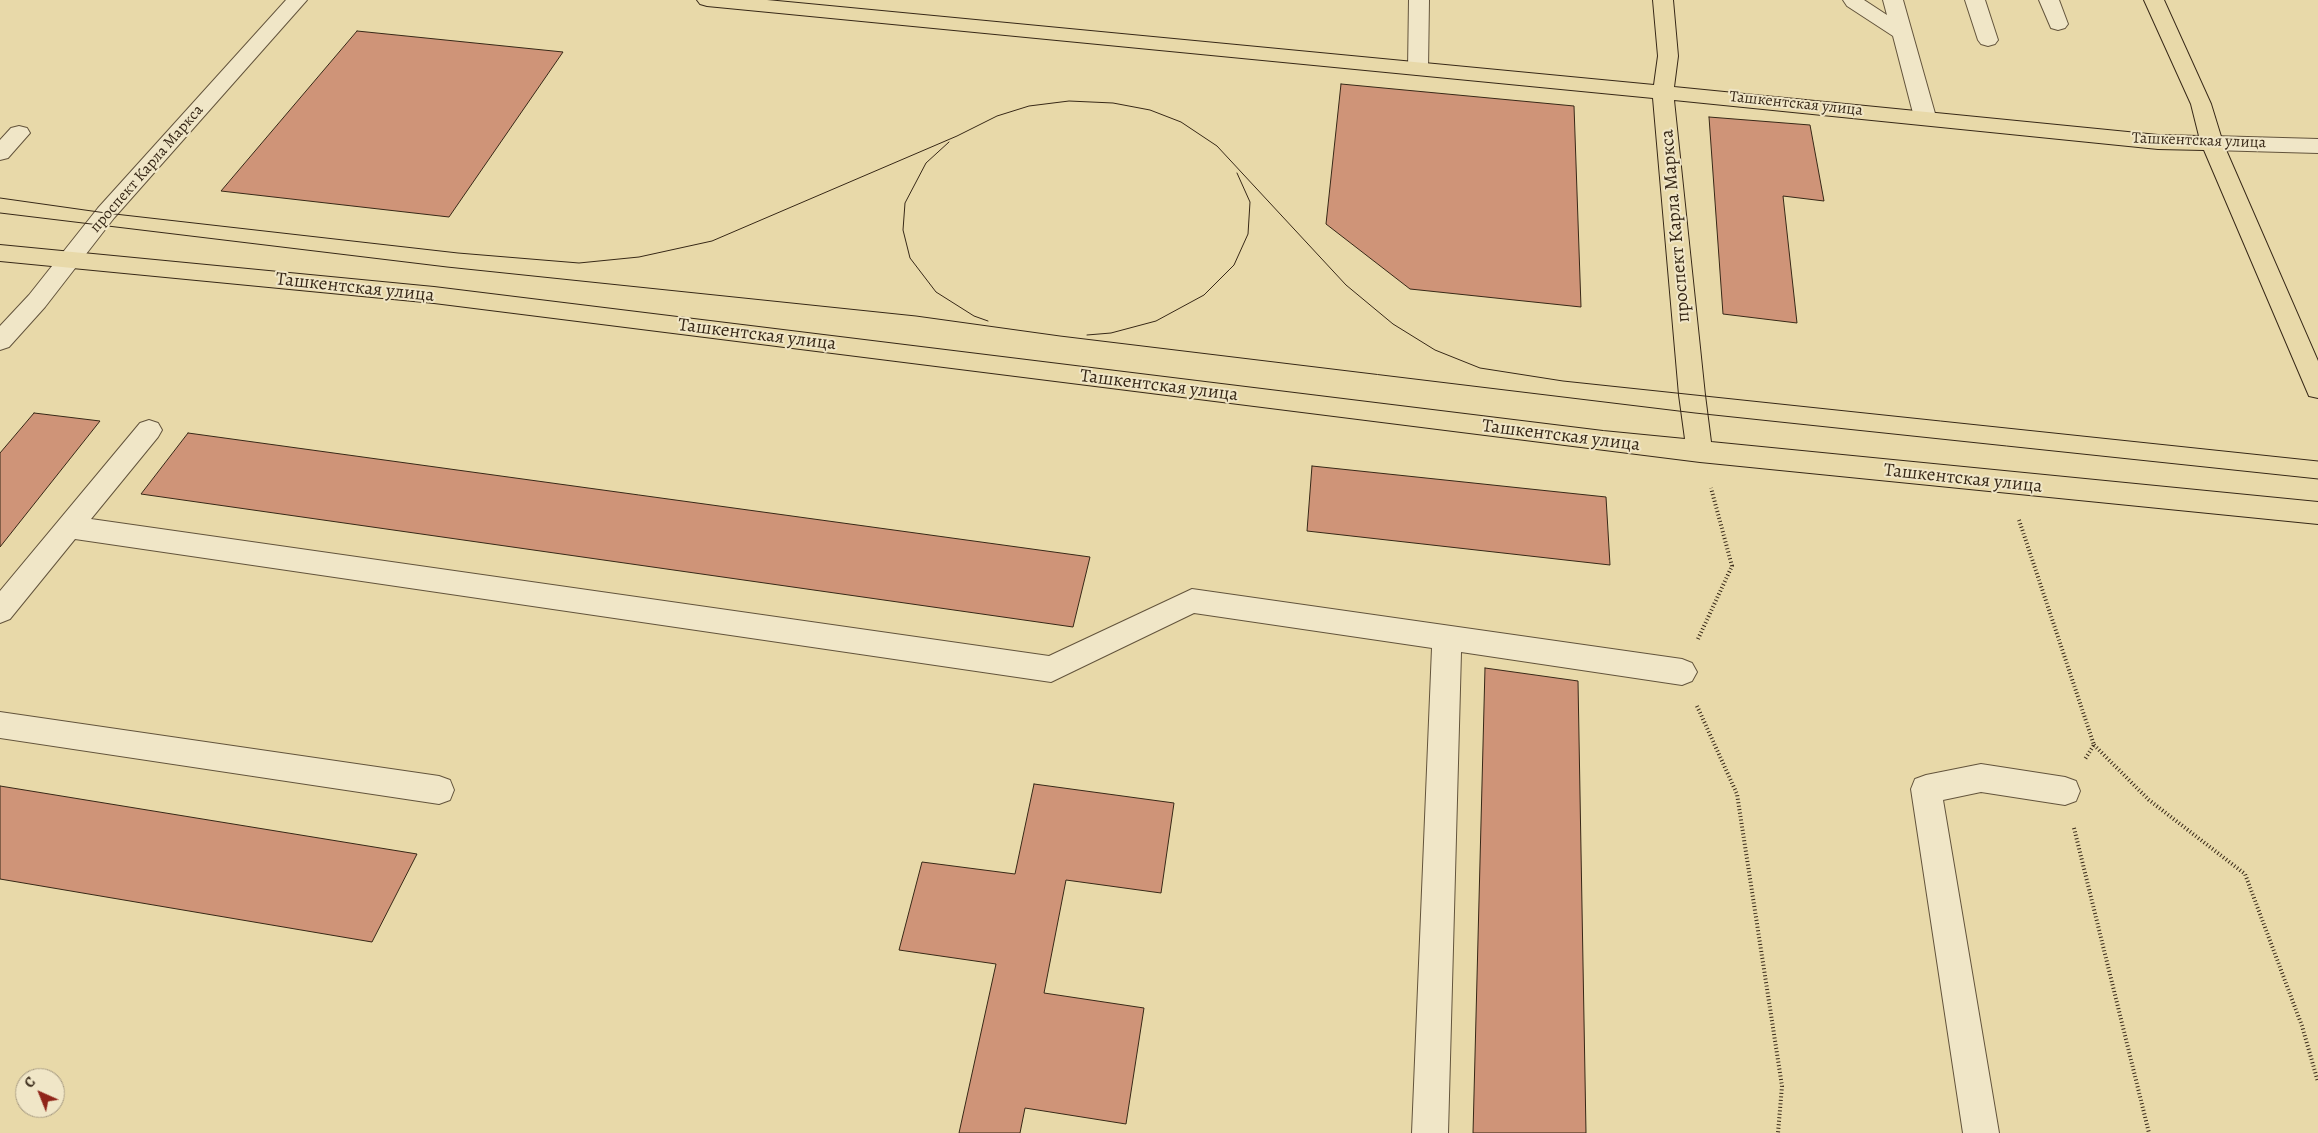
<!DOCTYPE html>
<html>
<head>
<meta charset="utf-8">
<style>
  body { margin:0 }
  #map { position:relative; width:2318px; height:1133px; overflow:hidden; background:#e8d9a9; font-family:Alegreya,serif }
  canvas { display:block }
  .north { position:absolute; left:15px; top:1068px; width:50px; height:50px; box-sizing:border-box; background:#f0e6c7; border:1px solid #a69a81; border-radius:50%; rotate:316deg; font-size:14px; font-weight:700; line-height:20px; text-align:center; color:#372817 }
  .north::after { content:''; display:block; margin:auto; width:18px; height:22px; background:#8f2418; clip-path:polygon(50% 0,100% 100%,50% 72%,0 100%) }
</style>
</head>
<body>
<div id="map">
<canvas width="2318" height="1133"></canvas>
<div class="north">С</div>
</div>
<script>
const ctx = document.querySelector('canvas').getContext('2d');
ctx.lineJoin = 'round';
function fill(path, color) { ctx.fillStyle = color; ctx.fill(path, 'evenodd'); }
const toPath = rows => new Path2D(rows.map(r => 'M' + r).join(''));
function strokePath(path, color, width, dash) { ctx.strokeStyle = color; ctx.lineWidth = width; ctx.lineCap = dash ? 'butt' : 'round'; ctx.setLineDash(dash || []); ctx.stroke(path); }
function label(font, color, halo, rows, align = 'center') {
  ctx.font = font + ' Alegreya,serif'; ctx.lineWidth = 4; ctx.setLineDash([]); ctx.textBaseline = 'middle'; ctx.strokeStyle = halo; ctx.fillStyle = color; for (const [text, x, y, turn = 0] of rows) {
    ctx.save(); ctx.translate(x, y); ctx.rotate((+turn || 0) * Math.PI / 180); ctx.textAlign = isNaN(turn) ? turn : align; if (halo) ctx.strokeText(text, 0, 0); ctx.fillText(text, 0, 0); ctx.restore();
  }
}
const building = toPath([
  [357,31,563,52,449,217,221,191,357,31],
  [1341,84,1574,106,1581,307,1410,289,1326,224,1341,84],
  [1709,117,1810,125,1824,201,1783,196,1797,323,1723,314,1709,117],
  [34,413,100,421,0,547,0,453,34,413],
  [188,433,1090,557,1073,627,141,494,188,433],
  [1312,466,1606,497,1610,565,1307,531,1312,466],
  [1485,668,1578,681,1586,1133,1473,1133,1485,668],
  [1034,784,1174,803,1161,893,1066,880,1044,993,1144,1008,1126,1124,1025,1108,1020,1133,959,1133,996,964,899,950,922,862,1015,874,1034,784],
  [0,786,417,854,372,942,0,879,0,786]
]);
const path = toPath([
  [2019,520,2094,745,2085,759],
  [1698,639,1732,566,1711,488],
  [1697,706,1737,794,1782,1086,1778,1133],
  [2094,745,2149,800,2245,874,2302,1026,2318,1082],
  [2074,828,2149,1133]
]);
const minor = toPath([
  [286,0,307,0,114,218,45,307,9,347,0,350,0,326,29,295,98,208,286,0],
  [1409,0,1429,0,1428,69,1425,73,1418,75,1411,73,1408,69,1409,0],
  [1843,0,1864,0,1887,15,1883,0,1903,0,1936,117,1932,122,1925,124,1918,122,1914,117,1893,36,1847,6,1843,0],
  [1965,0,1985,0,1998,40,1995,44,1988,46,1981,44,1978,40,1965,0],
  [2039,0,2059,0,2068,24,2065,28,2058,30,2051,28,2039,0],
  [19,126,27,128,30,133,8,158,0,160,0,140,11,128,19,126],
  [2212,136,2318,139,2318,153,2212,150,2204,148,2201,143,2204,138,2212,136],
  [149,420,158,423,162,430,158,437,91,519,1049,656,1192,589,1682,659,1692,663,1697,672,1692,681,1682,685,1461,652,1448,1133,1412,1133,1432,648,1194,613,1051,682,75,539,10,619,0,623,0,591,140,423,149,420],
  [0,712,439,776,450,780,454,790,450,800,439,804,0,738,0,712],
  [1981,764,2065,777,2076,781,2080,791,2076,801,2065,805,1981,792,1943,800,1999,1133,1963,1133,1911,789,1915,779,1926,775,1981,764]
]);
const major = toPath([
  [697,0,767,0,1654,85,1658,56,1653,0,1673,0,1678,56,1674,87,2158,135,2199,136,2191,104,2144,0,2164,0,2211,104,2223,143,2318,361,2318,398,2309,396,2306,389,2204,150,2158,149,1674,100,1705,395,1711,442,2318,502,2318,524,1700,462,434,303,0,261,0,245,434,287,1603,431,1685,439,1679,395,1653,98,707,6,700,4,697,0]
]);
const tram = toPath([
  [949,142,926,163,905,203,903,230,910,258,936,292,974,316,988,321],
  [0,198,106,213,458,253,579,263,639,257,712,241,957,136,997,116,1029,106,1069,101,1113,103,1150,110,1181,122,1217,146,1346,285,1393,324,1435,350,1480,368,1563,381,2318,461],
  [0,213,447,267,916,316,1060,336,1695,413,2318,479],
  [1087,335,1111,333,1156,321,1204,295,1234,265,1248,234,1250,202,1237,173]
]);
const farStreetnames = [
  ["Ташкентская улица",1796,104,6],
  ["Ташкентская улица",2199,141,2],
  ["проспект Карла Маркса",147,169,-49]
];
const streetNames = [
  ["проспект Карла Маркса",1676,226,-95],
  ["Ташкентская улица",355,288,6],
  ["Ташкентская улица",757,335,7],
  ["Ташкентская улица",1159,386,7],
  ["Ташкентская улица",1561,436,7],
  ["Ташкентская улица",1963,479,6]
];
fill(building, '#cf9478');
strokePath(building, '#372817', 1);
strokePath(minor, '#63543c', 2);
strokePath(major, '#372817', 2);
strokePath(path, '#372817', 4, [1, 2.5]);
fill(minor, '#f0e6c7');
fill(major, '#e8d9a9');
strokePath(tram, '#372817', 1);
label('16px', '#372817', '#f0e6c7', farStreetnames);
label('19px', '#372817', '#f0e6c7', streetNames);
</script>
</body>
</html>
